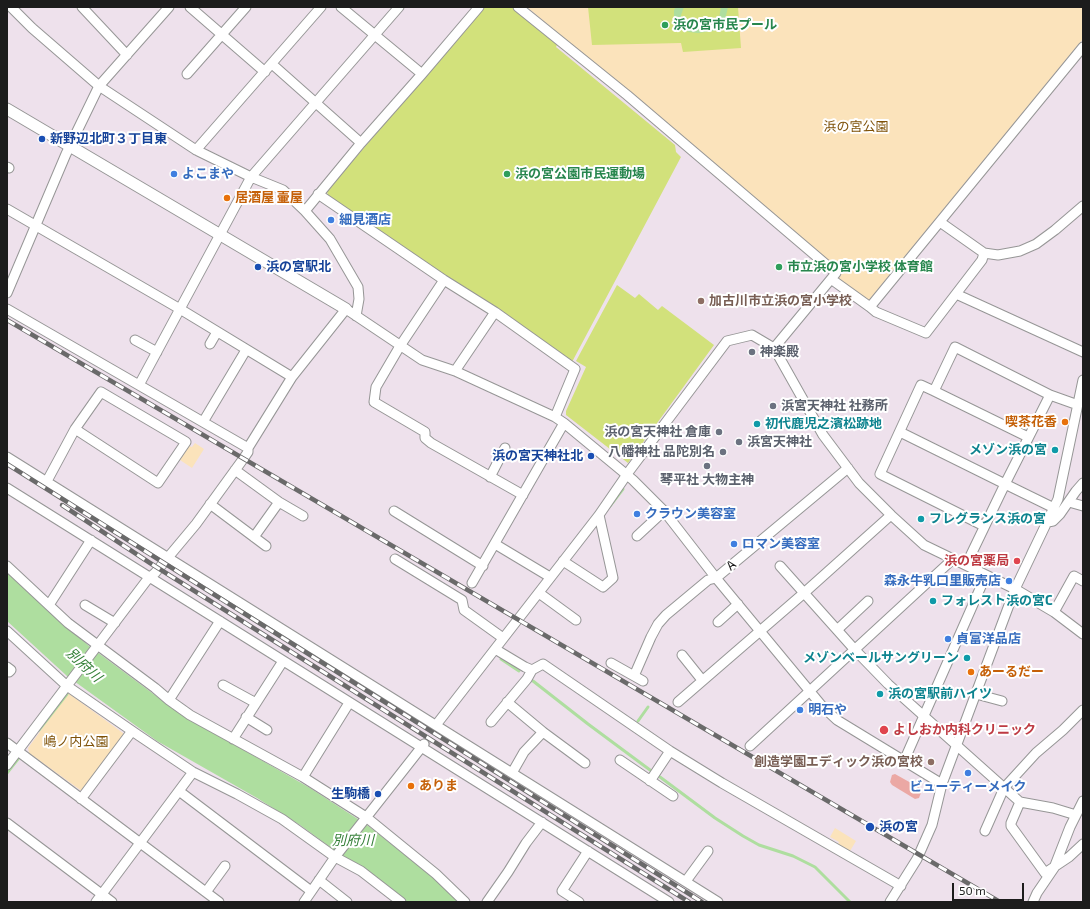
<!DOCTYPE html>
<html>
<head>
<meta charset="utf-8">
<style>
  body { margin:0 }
  #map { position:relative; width:1090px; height:909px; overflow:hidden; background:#eee1ec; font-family:"Exo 2",sans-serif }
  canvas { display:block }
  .frame { position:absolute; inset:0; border:8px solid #1c1c1c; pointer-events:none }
  .scale { position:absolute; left:952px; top:883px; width:72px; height:18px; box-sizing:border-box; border:2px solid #1c1c1c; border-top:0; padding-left:5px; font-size:12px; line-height:14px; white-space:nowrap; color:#1c1c1c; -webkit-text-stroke:3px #fff; paint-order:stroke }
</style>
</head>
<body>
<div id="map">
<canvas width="1090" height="909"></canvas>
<div class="frame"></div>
<div class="scale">50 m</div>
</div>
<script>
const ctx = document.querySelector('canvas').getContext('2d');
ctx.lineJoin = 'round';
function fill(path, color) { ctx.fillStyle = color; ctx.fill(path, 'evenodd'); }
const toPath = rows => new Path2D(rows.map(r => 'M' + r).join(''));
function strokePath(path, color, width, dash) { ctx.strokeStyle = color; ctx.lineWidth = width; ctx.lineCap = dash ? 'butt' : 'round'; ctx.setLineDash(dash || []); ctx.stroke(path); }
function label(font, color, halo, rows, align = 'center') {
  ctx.font = font + ' "Exo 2","Noto Sans JP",sans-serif'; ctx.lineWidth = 4; ctx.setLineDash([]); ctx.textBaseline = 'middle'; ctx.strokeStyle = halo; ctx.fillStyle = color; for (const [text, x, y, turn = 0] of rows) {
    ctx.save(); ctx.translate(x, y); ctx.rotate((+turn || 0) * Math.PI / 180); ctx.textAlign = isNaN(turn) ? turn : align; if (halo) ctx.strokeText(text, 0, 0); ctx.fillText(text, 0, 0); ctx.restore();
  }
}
const grass = toPath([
  [895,774,920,788,922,790,919,798,915,799,892,785,890,782,892,775]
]);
const park = toPath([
  [527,7,1083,7,1083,39,869,300,865,301,839,283,832,264],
  [195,443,204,449,192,468,180,460,189,446,192,447],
  [68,693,123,733,124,736,83,792,29,753,28,748],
  [835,828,856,841,850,851,838,844,839,842,830,837]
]);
const pitch = toPath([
  [484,7,513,7,558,43,556,47,675,145,676,152,681,157,572,362,328,196,327,191],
  [588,7,738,7,741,48,683,52,681,43,592,45],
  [617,285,635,298,639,294,658,310,662,306,714,345,628,463,566,415,566,411,586,367,576,361]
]);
const water = toPath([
  [676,7,684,7,681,15,682,20,689,24,702,25,710,25,715,21,719,18,721,7,728,7,725,20,720,27,713,31,698,33,689,32,682,29,677,24,674,17,674,10],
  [7,570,38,601,89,646,179,713,310,788,367,825,433,877,460,902,405,902,300,825,257,798,157,741,67,676,7,621]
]);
const stream = toPath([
  [610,506,623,489],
  [501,659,519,671],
  [533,681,588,724,650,770],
  [638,721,648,707],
  [39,730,67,694],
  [7,773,18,759],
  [660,777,715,818,743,836,759,845,793,856,815,867,850,902]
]);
const minorTunnel = toPath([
  [425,744,436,725]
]);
const minor = toPath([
  [11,7,32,28,99,86,196,150,251,177,283,190,305,211,330,239,358,287,359,299,356,316],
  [82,7,127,55],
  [190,7,265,72],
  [341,7,422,74],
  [518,7,627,95,836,273,774,348],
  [272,64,361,143],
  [187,74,246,7],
  [196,150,321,7],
  [7,167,9,168],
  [318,194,444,280,495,312,575,369,555,417],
  [7,209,180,309,292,377],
  [305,211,361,143,422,74,479,7],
  [984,253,998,255,1020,251,1036,244,1055,230,1083,206],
  [831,279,870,307,1083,47],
  [444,280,400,346,376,387,374,402,425,432,425,438,431,443,523,495],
  [7,293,66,154,99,86,169,7],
  [956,294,1083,352],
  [870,307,876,312,926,333,982,260,984,253,940,222],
  [7,309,248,448],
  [135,340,157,352],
  [210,344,217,332],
  [455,371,495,312],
  [139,385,251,177,399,7],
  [934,391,1028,437],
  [203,422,246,350],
  [900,432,1005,484,1054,508],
  [7,457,718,902],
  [235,470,279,502,303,516],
  [490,477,505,448],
  [47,481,75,429,101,392,186,442,158,483,75,429],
  [7,488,669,902],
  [1069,502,1083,506],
  [210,504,266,546],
  [394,511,483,566],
  [1048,522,1053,521,1060,514,1076,491,1083,483],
  [984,526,880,474,921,385,934,391,955,347,1050,395,1078,405],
  [637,536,664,511],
  [254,537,279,502],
  [495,544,550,577],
  [395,559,462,600,464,610,503,638],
  [563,561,603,587,613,578,599,515],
  [966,565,1005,484,1050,395],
  [7,566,68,623,155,688,169,700,190,715,303,777,366,817,436,874,465,902],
  [780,566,855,650,888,684,1020,802,1053,808,1076,815],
  [472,583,564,423],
  [539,593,576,620],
  [49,605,91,540],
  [85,605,115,623],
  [1054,612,1074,576,1083,581],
  [718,622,738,604],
  [837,630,868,601],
  [7,631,67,686,138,735,193,772,237,794,282,819,335,857,361,871,401,902],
  [495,649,525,667,532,670,543,664,670,751,722,783,901,886],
  [682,655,702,680],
  [611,663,643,681],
  [7,667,11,670,9,672],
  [634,676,651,637,658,624,666,615,708,580,716,578,848,468],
  [223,685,256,703],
  [976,694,1002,701],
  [169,700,220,621],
  [507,702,543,732,585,763],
  [678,702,804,593,891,515],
  [246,717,267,730],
  [491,722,527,679,532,670],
  [436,725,599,515,630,470,727,341,752,335,774,348,823,435,859,483,891,515,924,545,1015,589,1054,612,1083,634],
  [233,739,283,661],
  [7,743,219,902],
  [750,746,953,559],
  [620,760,673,796],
  [904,761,986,575],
  [7,765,147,580,155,573,196,524,241,462,248,452,248,448,292,377,346,309,422,360,455,371,555,417,564,423,633,480,664,511,716,578,822,706,837,720,942,784],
  [512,773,524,752,543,732],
  [303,777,349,703],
  [650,781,670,751],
  [179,791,311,891],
  [81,799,132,731],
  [1020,802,1011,823,1011,826,1045,873,1069,857,1083,844],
  [7,823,112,902],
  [985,831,1004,788,1036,753,1063,730,1083,710],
  [319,880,347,902],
  [686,881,708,851],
  [206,892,225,866],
  [96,902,193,772],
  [304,902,335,857,424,744],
  [487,902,508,872,526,843,542,822],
  [579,902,562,891,588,851],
  [890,902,917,859,932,825,942,784,1015,589,1058,499,1083,380],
  [1033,902,1037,893,1054,868,1070,827,1083,801]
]);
const tertiary = toPath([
  [7,109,346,309]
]);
const rail = toPath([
  [7,320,1000,902],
  [7,464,702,902],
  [62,505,150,563,689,902]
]);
const markers = [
  [665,25,4,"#2e9e5b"],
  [42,139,4,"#1a4fb4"],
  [174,174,4,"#3f7fe0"],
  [507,174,4,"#2e9e5b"],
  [227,198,4,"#e8710a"],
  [331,220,4,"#3f7fe0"],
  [258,267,4,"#1a4fb4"],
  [779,267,4,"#2e9e5b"],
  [701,301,4,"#8d6e63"],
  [752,352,4,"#6b7280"],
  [773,406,4,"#6b7280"],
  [1065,422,4,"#e8710a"],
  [757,424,4,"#0f9aa8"],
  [719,432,4,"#6b7280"],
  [739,442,4,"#6b7280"],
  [1055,450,4,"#0f9aa8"],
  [723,452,4,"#6b7280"],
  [591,456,4,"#1a4fb4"],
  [707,466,4,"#6b7280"],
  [637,514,4,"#3f7fe0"],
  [921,519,4,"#0f9aa8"],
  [734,544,4,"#3f7fe0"],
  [1017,561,4,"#e0444e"],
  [1009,581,4,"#3f7fe0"],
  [933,601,4,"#0f9aa8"],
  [948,639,4,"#3f7fe0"],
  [967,658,4,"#0f9aa8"],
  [971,672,4,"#e8710a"],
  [880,694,4,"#0f9aa8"],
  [800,710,4,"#3f7fe0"],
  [884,730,5,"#e0444e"],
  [931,762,4,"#8d6e63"],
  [968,773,4,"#3f7fe0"],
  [411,786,4,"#e8710a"],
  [378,794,4,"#1a4fb4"],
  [870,827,5,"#1a4fb4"]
];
const leisureNames = [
  ["浜の宮市民プール",673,25],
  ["浜の宮公園市民運動場",515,174],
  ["市立浜の宮小学校 体育館",787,267]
];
const parkNames = [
  ["浜の宮公園",856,127],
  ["嶋ノ内公園",76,742]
];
const transitNames = [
  ["新野辺北町３丁目東",50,139],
  ["浜の宮駅北",266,267],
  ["浜の宮天神社北",583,456,"right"],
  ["生駒橋",370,794,"right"],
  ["浜の宮",879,827]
];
const shopNames = [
  ["よこまや",182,174],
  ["細見酒店",339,220],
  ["クラウン美容室",645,514],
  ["ロマン美容室",742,544],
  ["森永牛乳口里販売店",1001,581,"right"],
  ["貞富洋品店",956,639],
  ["明石や",808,710],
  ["ビューティーメイク",968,787,"center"]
];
const foodNames = [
  ["居酒屋 壷屋",235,198],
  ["喫茶花香",1057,422,"right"],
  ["あーるだー",979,672],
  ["ありま",419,786]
];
const educationNames = [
  ["加古川市立浜の宮小学校",709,301],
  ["創造学園エディック浜の宮校",923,762,"right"]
];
const worshipNames = [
  ["神楽殿",760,352],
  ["浜宮天神社 社務所",781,406],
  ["浜の宮天神社 倉庫",711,432,"right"],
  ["浜宮天神社",747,442],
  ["八幡神社 品陀別名",715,452,"right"],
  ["琴平社 大物主神",707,480,"center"]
];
const cultureNames = [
  ["初代鹿児之濱松跡地",765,424],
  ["メゾン浜の宮",1047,450,"right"],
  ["フレグランス浜の宮",929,519],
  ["フォレスト浜の宮C",941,601],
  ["メゾンベールサングリーン",959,658,"right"],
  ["浜の宮駅前ハイツ",888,694]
];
const healthNames = [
  ["浜の宮薬局",1009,561],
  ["よしおか内科クリニック",893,730,"left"]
];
const streetNames = [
  ["A",731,565,-40]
];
const waterNames = [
  ["別府川",84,665,43],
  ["別府川",353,840]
];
fill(grass, '#eba8a4');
fill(park, '#fbe3bb');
fill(pitch, '#d2e17b');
fill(water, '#aede9f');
strokePath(stream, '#aede9f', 3);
strokePath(minorTunnel, '#c4bac2', 9, [9, 4.5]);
strokePath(minor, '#969696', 11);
strokePath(tertiary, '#969696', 13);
strokePath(minor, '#fff', 9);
strokePath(tertiary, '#fff', 11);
strokePath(rail, '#6a6a6a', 4.5);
strokePath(rail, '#fff', 3, [9]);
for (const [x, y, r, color] of markers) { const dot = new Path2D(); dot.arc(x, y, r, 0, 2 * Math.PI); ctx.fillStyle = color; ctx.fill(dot); strokePath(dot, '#fff', 1.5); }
label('bold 13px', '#27864d', '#fff', leisureNames, 'left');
label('13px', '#7e5107', '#fff', parkNames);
label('bold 13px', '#164399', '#fff', transitNames, 'left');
label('bold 13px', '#366cbe', '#fff', shopNames, 'left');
label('bold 13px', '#c56008', '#fff', foodNames, 'left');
label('bold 13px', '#785e54', '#fff', educationNames, 'left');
label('bold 13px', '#5b616d', '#fff', worshipNames, 'left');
label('bold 13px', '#0d838f', '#fff', cultureNames, 'left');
label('bold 13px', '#be3a42', '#fff', healthNames, 'right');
label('13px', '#1c1c1c', '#fff', streetNames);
label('italic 14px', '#358039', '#fff', waterNames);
</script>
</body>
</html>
